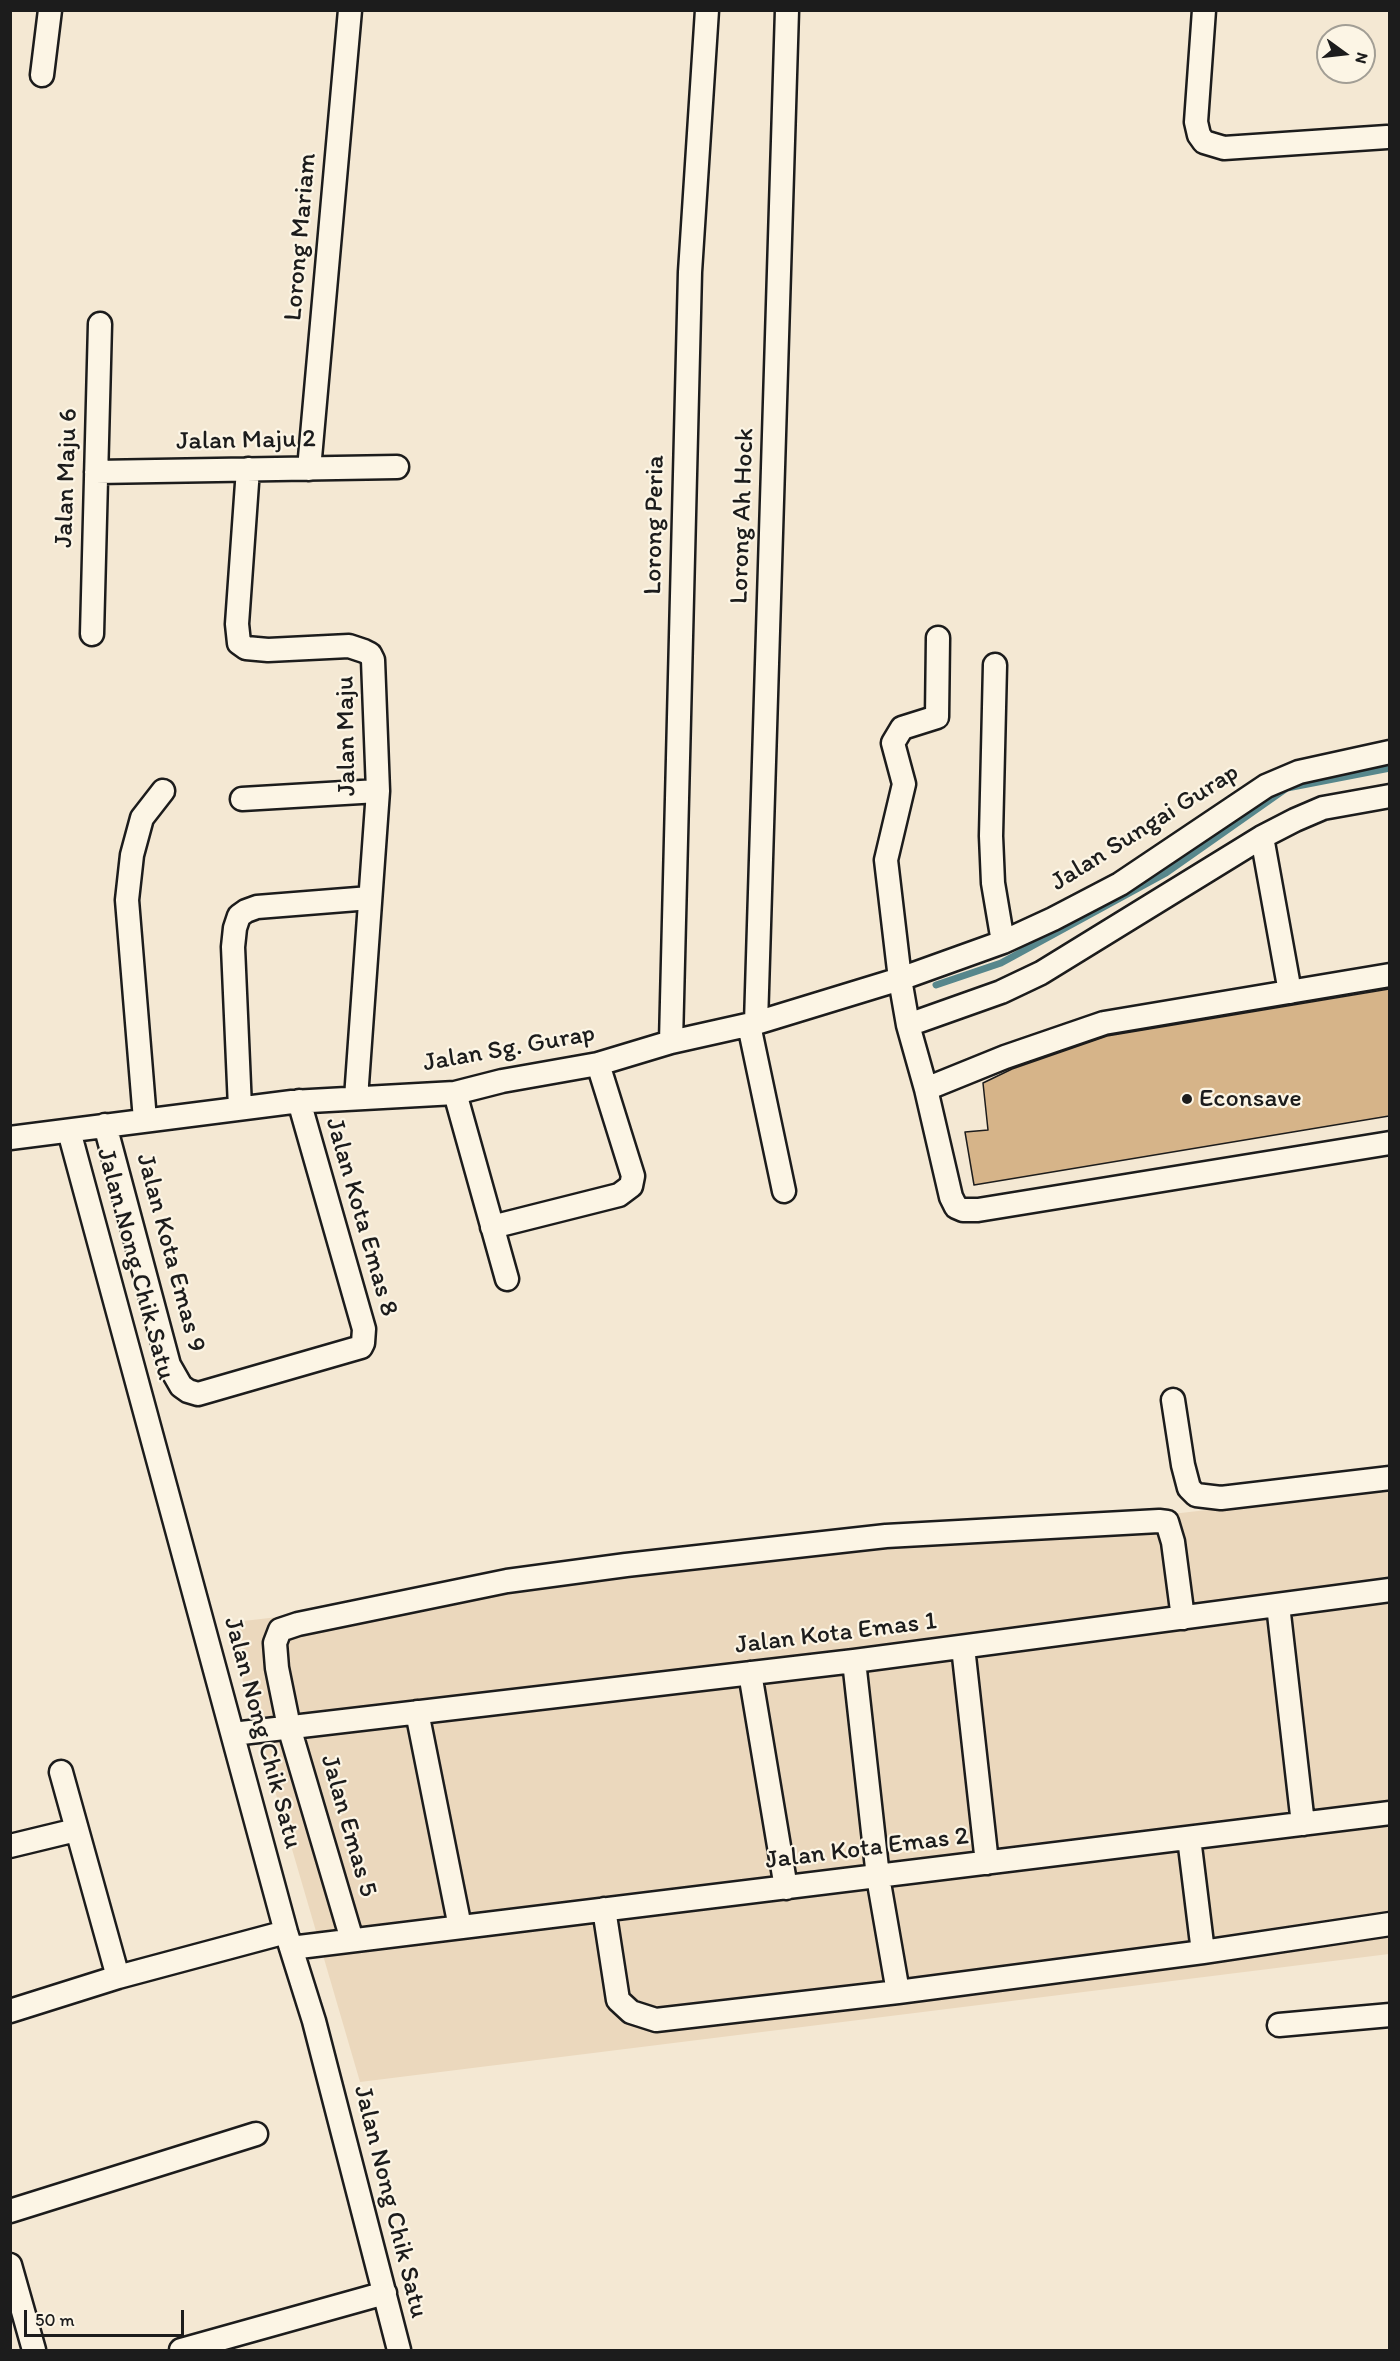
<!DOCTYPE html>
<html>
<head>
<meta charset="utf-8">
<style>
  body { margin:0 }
  #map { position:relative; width:1400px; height:2361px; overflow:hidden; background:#f4e8d3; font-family:Itim,sans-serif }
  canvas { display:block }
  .frame { position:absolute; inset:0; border:12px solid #1c1c1c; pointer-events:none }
  .north { position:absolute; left:1316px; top:24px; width:60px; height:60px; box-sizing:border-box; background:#fcf5e5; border:2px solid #a29e95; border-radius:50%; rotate:105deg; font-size:16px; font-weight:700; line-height:24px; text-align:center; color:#1c1c1c }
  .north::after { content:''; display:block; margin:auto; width:21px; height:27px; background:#1c1c1c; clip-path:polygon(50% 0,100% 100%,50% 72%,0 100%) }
  .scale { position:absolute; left:24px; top:2310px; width:160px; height:27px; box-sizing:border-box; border:3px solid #1c1c1c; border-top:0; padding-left:8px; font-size:18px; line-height:21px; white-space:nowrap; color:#1c1c1c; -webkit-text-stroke:4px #fcf5e5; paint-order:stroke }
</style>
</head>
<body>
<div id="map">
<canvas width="1400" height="2361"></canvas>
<div class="frame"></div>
<div class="north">N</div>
<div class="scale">50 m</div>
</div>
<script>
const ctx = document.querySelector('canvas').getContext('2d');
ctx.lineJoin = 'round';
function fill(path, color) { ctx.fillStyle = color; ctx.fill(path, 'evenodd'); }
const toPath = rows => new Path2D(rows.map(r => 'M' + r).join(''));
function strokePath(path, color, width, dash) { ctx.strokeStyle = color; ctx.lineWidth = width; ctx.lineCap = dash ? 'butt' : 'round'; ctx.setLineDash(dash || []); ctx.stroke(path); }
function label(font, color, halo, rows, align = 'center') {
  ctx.font = font + ' Itim,sans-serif'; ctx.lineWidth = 4.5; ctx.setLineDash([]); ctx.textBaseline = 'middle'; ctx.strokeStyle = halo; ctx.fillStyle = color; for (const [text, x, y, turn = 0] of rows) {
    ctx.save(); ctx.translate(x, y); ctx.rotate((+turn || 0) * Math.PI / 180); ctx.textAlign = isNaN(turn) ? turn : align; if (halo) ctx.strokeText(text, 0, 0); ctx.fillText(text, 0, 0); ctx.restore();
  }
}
const built = toPath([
  [1389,1489,1389,1954,360,2082,226,1623]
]);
const stream = toPath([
  [936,985,1001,963,1166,873,1287,788,1390,768]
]);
const building = toPath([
  [1389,989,1389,1116,974,1185,965,1132,988,1130,983,1083,1012,1069,1107,1036,1389,989]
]);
const minor = toPath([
  [1204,10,1196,122,1199,135,1204,142,1224,148,1387,137],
  [42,75,50,10],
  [248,469,237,624,239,643,246,648,268,650,349,646,364,651,370,654,373,660,378,791,356,1098],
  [309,469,350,10],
  [96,472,397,467],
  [92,634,100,324],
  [938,638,937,717,902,728,893,743,904,784,886,860,900,979,908,1025,926,1089,951,1197,956,1207,963,1210,978,1210,1390,1143],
  [995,665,991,836,993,883,1003,942],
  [242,799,378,791],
  [1262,837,1290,992],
  [756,1023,787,10],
  [749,1025,784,1191],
  [908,1025,1001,992,1041,973,1262,837,1295,820,1323,808,1390,796],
  [671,1042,690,272,707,10],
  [926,1089,1005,1057,1104,1023,1390,975],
  [455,1093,507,1279],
  [240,1108,233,947,235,928,239,916,246,911,257,907,370,898],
  [145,1120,127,900,132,855,142,818,163,791],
  [105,1125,169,1365,181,1386,188,1391,198,1394,361,1347,363,1343,364,1329,299,1101],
  [69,1131,286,1932,314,2021,399,2350],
  [10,1138,292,1102,455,1093,502,1081,598,1064,671,1042,756,1023,900,979,1003,942,1053,919,1120,884,1266,786,1299,772,1390,752],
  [492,1227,619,1195,631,1186,633,1176,598,1064],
  [1173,1400,1183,1465,1189,1488,1196,1495,1221,1498,1390,1478],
  [1278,1605,1303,1824],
  [963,1647,987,1863],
  [750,1673,786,1888],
  [417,1712,460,1927],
  [233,1734,854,1661,1390,1590],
  [61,1772,118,1977],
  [1189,1838,1203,1952],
  [10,1846,76,1830],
  [604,1909,618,2000,631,2012,656,2020,898,1992,878,1877,854,1661],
  [352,1940,289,1727,277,1668,275,1643,280,1630,298,1624,507,1581,626,1565,886,1536,1159,1521,1167,1522,1173,1542,1183,1618],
  [291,1948,1390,1813],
  [898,1992,1203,1952,1390,1924],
  [10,2011,118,1977,286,1932],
  [1279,2025,1390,2015],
  [10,2211,256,2134],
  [10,2265,34,2350],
  [181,2350,385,2293]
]);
const markers = [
  [1187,1099,6,"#1c1c1c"]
];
const streetNames = [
  ["Lorong Mariam",301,237,-85],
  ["Jalan Maju 2",246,441,-1],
  ["Jalan Maju 6",67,478,-88],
  ["Lorong Ah Hock",743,516,-88],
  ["Lorong Peria",655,525,-89],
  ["Jalan Maju",347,736,-91],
  ["Jalan Sungai Gurap",1145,828,-32],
  ["Jalan Sg. Gurap",509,1049,-10],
  ["Jalan Kota Emas 8",361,1217,74],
  ["Jalan Kota Emas 9",170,1253,75],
  ["Jalan Nong Chik Satu",135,1264,75],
  ["Jalan Kota Emas 1",836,1634,-7],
  ["Jalan Nong Chik Satu",262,1733,75],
  ["Jalan Emas 5",348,1826,74],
  ["Jalan Kota Emas 2",867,1849,-7],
  ["Jalan Nong Chik Satu",390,2202,76]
];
const poiNames = [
  ["Econsave",1199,1099]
];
fill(built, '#ebd8bd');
strokePath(stream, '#57878c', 7);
fill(building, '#d6b489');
strokePath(building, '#1c1c1c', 1.5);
strokePath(minor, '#1c1c1c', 27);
strokePath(minor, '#fcf5e5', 22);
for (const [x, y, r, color] of markers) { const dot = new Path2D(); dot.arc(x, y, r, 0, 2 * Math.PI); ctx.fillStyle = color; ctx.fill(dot); strokePath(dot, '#fcf5e5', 2); }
label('26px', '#1c1c1c', '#fcf5e5', streetNames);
label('26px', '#1c1c1c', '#fcf5e5', poiNames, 'left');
</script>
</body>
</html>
